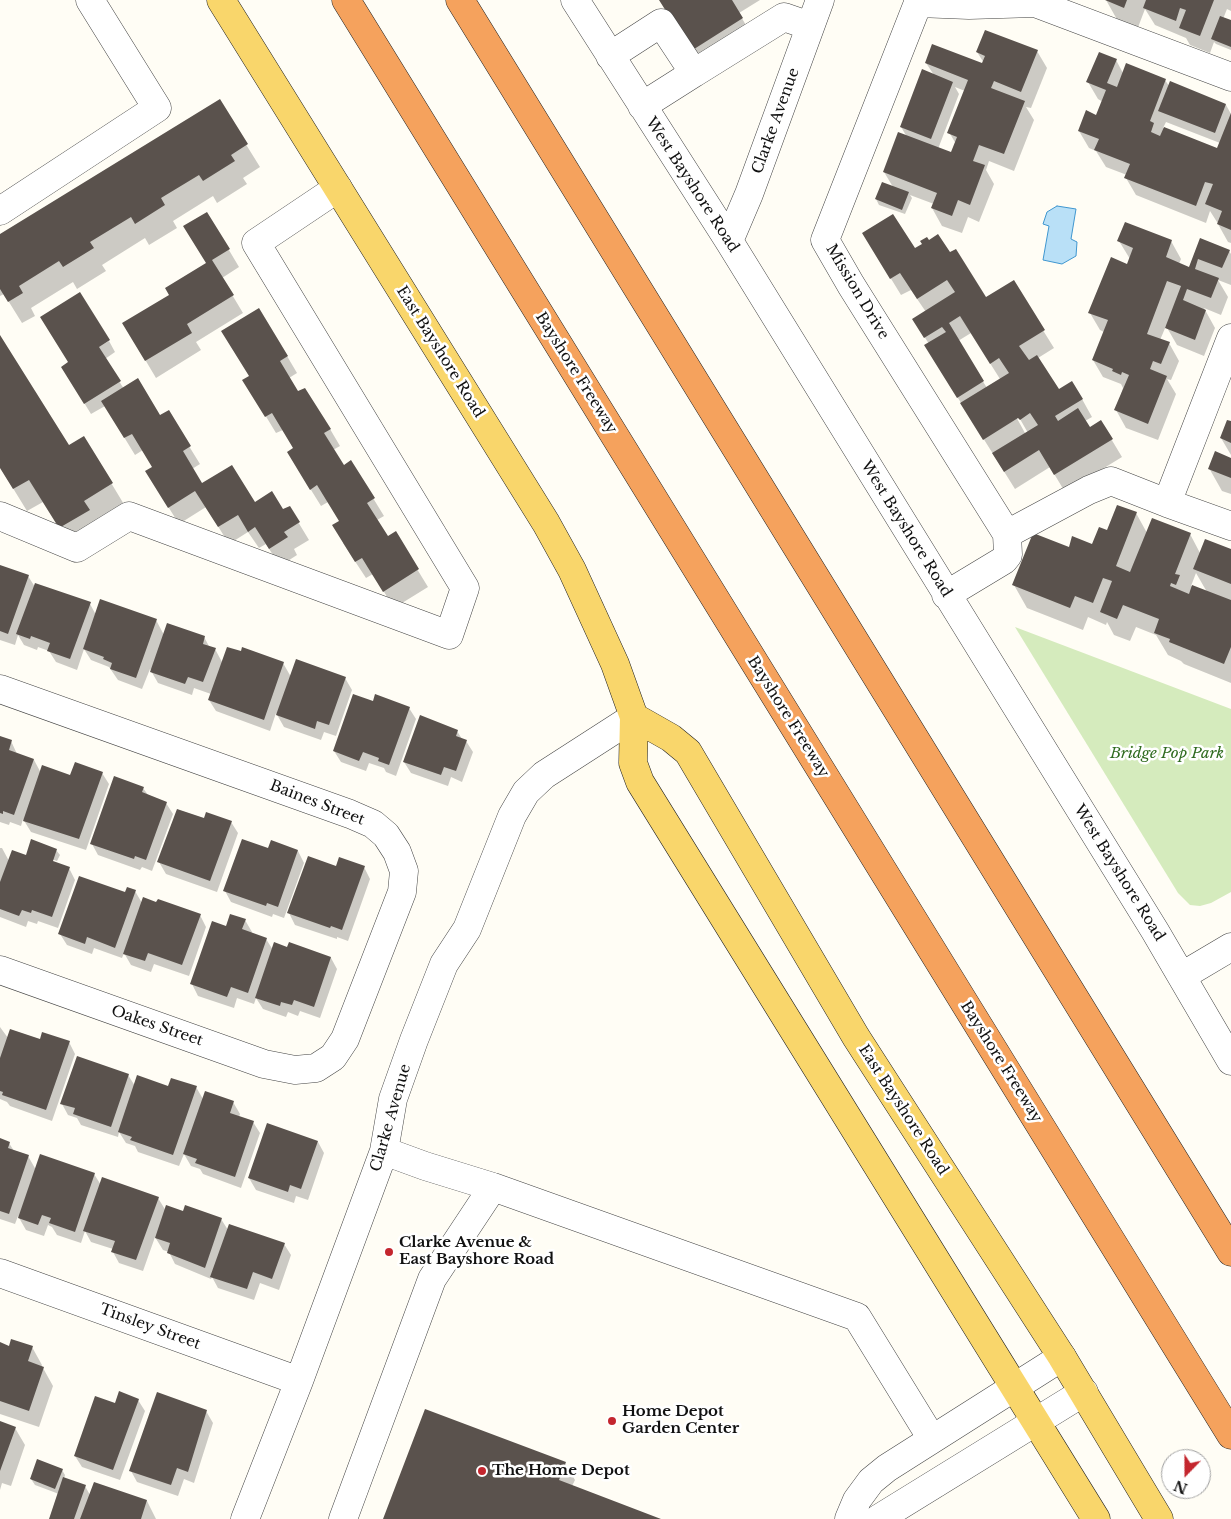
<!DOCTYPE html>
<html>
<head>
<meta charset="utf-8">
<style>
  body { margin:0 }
  #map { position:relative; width:1231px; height:1519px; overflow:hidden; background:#fffdf5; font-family:"Libre Baskerville",serif }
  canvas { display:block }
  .north { position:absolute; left:1161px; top:1449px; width:50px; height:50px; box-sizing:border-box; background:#fff; border:1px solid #a0a0a0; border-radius:50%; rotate:202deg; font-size:14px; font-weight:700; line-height:20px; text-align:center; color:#111 }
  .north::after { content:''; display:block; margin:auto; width:18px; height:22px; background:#c4262e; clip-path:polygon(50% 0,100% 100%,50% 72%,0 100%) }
</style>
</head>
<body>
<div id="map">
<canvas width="1231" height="1519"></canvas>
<div class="north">N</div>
</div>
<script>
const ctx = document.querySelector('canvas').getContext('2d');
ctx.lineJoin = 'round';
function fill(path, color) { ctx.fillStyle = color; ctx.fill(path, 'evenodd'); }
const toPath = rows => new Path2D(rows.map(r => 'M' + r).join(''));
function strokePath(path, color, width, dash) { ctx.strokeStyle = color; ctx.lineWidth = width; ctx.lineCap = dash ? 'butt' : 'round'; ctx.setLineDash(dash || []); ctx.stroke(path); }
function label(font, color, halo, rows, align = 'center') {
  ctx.font = font + ' "Libre Baskerville",serif'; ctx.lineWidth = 5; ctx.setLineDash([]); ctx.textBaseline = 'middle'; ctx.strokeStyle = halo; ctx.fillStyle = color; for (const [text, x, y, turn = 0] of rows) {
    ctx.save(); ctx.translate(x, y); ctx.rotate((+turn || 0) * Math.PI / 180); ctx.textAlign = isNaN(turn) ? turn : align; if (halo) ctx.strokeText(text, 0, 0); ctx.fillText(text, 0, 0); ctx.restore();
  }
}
const green = toPath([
  [1015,627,1231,709,1231,892,1211,903,1200,906,1190,905,1178,893]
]);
const water = toPath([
  [1057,206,1076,209,1071,239,1077,242,1076,256,1062,264,1043,260,1049,226,1043,224,1047,212,1057,206]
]);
const shadow = toPath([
  [660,0,760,0,739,13,752,36,702,67],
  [1106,0,1231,0,1231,11,1227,9,1223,19,1231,22,1231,50,1216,44,1214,42,1210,53,1190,45,1186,38,1155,25,1145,9,1137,30,1119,23],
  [1037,51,1047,68,1031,108,1026,107,1034,120,1014,171,989,161,986,170,994,184,979,222,968,217,962,233,942,226,932,208,934,204,910,195,912,198,905,214,879,205,876,199,893,187,884,172,907,137,901,127,934,75,926,63,983,65,984,63,977,52],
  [955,87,965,91,949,132,956,144,952,154,938,149,959,94],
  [1116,60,1123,73,1165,80,1169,86,1170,83,1226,105,1231,114,1231,243,1228,242,1218,224,1219,223,1217,222,1210,211,1206,223,1136,195,1126,178,1127,175,1106,167,1096,151,1089,148,1079,131,1097,116,1103,102,1098,99,1088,82],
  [1166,122,1220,143,1218,150,1163,128],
  [219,101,260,167,243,178,247,184,217,203,213,196,173,221,177,228,149,245,145,238,102,265,106,271,77,289,73,282,31,308,35,316,22,323,4,294,0,296,0,236],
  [207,213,239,267,222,278,243,313,196,342,201,350,156,378,134,341,170,295,207,264],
  [1200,240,1229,251,1231,254,1231,285,1218,280,1228,297,1221,315,1204,308,1215,328,1204,356,1177,345,1166,326,1160,340,1169,343,1179,361,1171,380,1167,379,1176,394,1158,440,1126,428,1116,410,1123,388,1121,384,1103,377,1093,360,1104,332,1100,330,1090,313,1127,266,1130,259,1119,241,1171,241,1181,259,1179,264,1189,268],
  [915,250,949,254,986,298,1013,282,1054,348,1038,358,1058,391,1082,399,1092,417,1085,421,1090,429,1101,422,1122,457,1065,492,1050,467,1015,489,936,363,929,344,914,320,926,312,911,290,901,295,874,251],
  [971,333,1000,379,987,388,958,341],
  [1016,412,1028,433,1025,433,1014,413],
  [0,337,68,447,84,438,125,506,73,550,43,502,27,511,0,467],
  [109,341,115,352,105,359,124,389,160,417,168,412,200,464,192,469,202,484,254,503,283,511,289,507,309,540,294,549,297,555,280,566,266,544,259,548,248,532,229,544,206,507,179,524,157,489,153,467,143,450,135,455,105,406,91,414,62,367],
  [287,356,297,373,289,378,298,393,330,429,340,446,333,450,343,466,351,462,384,516,377,520,388,538,395,533,428,587,394,608,373,574,366,578,343,543,340,521,328,502,321,506,298,469,294,448,283,430,276,433,244,380],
  [1231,423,1231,455,1221,438],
  [1231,459,1231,494,1222,491,1209,468],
  [1136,513,1147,533,1190,534,1200,553,1231,550,1231,683,1184,664,1181,661,1168,655,1156,635,1136,627,1130,641,1114,635,1107,622,1106,625,1088,617,1083,630,1027,608,1014,585,1069,549,1092,546,1108,532],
  [1196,573,1207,592,1191,586],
  [0,566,28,576,35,587,90,604,96,615,156,620,164,635,204,637,210,648,215,649,222,662,283,663,291,677,345,678,352,690,336,736,324,732,321,740,284,727,276,713,270,731,216,711,209,700,211,694,194,688,192,695,158,683,150,669,142,689,118,680,109,667,91,660,84,649,77,670,56,662,49,651,38,647,37,650,24,645,18,635,15,645,0,640],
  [374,702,409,708,416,719,396,776,386,772,384,768,369,763,366,771,341,762,334,751],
  [457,731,462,739,466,741,473,752,462,782,451,777,448,786,411,773,404,762],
  [0,737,11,741,17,754,34,760,41,773,71,777,102,773,109,784,86,850,31,832,23,819,21,826,10,822,9,825,0,822],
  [143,788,148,795,166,803,173,814,152,871,142,867,140,870,98,855,92,844],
  [205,820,231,822,238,833,217,892,166,874,159,862],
  [32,841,56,850,60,855,57,861,31,852,31,854,69,868,75,880,58,928,38,921,37,924,28,921,26,927,0,917,0,848,2,848,9,861,12,852,26,857],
  [269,849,298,851,304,863,284,918,273,914,272,917,231,902,225,891],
  [364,867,370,879,348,941,337,937,337,939,295,925,289,913],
  [135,891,142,903,200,915,206,927,189,976,154,964,151,972,131,965,124,953,122,958,94,948,92,954,67,945,60,934,126,894],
  [245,920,252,932,251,934,266,939,273,950,288,949,331,958,337,969,320,1018,300,1011,298,1016,288,1012,286,1017,263,1009,256,998,254,1004,237,998,234,1008,198,996,192,984,227,928],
  [0,1027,8,1038,69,1042,75,1054,52,1121,10,1106,7,1102,0,1099],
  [128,1075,135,1086,196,1087,203,1099,233,1102,240,1114,239,1117,253,1122,260,1133,241,1188,203,1174,200,1169,191,1166,184,1154,179,1166,138,1152,135,1146,126,1143,119,1132,118,1137,81,1125,77,1118,68,1115,62,1104],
  [0,1139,9,1143,14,1151,28,1156,36,1170,94,1174,101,1185,158,1198,166,1211,221,1219,228,1230,284,1244,291,1255,279,1290,260,1283,254,1300,218,1288,212,1277,211,1279,175,1264,169,1252,163,1250,155,1237,143,1271,119,1263,113,1252,113,1249,91,1242,85,1231,81,1243,57,1235,52,1227,48,1225,44,1236,26,1230,18,1216,15,1224,0,1219],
  [318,1142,324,1153,308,1200,296,1196,294,1203,256,1190,249,1178],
  [0,1344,10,1347,32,1347,42,1365,41,1368,43,1368,53,1386,39,1427,0,1414],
  [138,1400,145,1411,120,1480,82,1467,75,1456],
  [206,1411,213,1423,194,1483,184,1479,178,1496,137,1482,131,1471],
  [0,1422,15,1428,25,1445,11,1486,2,1483,0,1490],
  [565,1463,575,1480,572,1486,658,1519,385,1519],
  [62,1470,65,1475,64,1479,85,1486,90,1495,94,1483,147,1501,156,1519,50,1519,59,1494,35,1485,31,1479]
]);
const building = toPath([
  [659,0,732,0,743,18,691,51],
  [1105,0,1127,0,1124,8],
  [1146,0,1214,0,1200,36,1179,28,1186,10,1180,8,1176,21,1143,8],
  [1220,16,1231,20,1231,47,1211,39],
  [985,30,1038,50,1021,92,994,81,991,88,1025,101,1004,154,979,145,973,161,985,165,970,205,958,200,952,216,931,208,937,193,883,172,898,132,951,152,957,137,947,133,968,80,925,63,932,44,982,63,985,56,976,52],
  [1099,52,1117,59,1107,83,1117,87,1126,63,1166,79,1150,121,1154,123,1151,132,1160,136,1164,127,1217,148,1231,113,1231,230,1217,224,1222,211,1205,204,1213,184,1205,182,1196,206,1124,178,1130,164,1094,150,1099,139,1078,131,1086,110,1096,115,1106,90,1086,82],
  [922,69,953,82,931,139,900,127],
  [1170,81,1226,104,1215,133,1158,111],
  [220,99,248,144,231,155,235,161,203,181,199,175,161,198,165,205,135,224,131,217,90,242,94,248,63,267,59,261,19,286,23,293,8,302,0,289,0,234],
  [882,182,909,192,902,210,875,199],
  [207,212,230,249,212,260,234,295,187,324,192,333,145,361,122,323,169,295,165,288,206,263,183,226],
  [893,214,915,248,922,244,920,241,927,237,929,240,938,234,950,252,956,249,986,297,1014,280,1045,330,1019,346,1029,360,1037,355,1059,389,1072,381,1083,399,1055,416,1058,421,1078,408,1090,427,1101,420,1113,439,1054,475,1039,450,1004,472,992,453,1038,425,1030,413,1020,420,1018,418,983,440,960,403,1009,373,999,358,990,364,960,316,949,323,984,381,957,398,924,345,946,332,942,327,924,338,912,319,955,292,947,280,917,299,900,273,890,279,862,233],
  [1125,222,1172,240,1166,257,1189,267,1200,238,1230,250,1222,268,1198,259,1195,269,1219,278,1211,298,1187,289,1183,300,1206,310,1195,340,1165,328,1181,286,1167,281,1147,334,1170,342,1161,364,1153,361,1150,369,1167,376,1148,424,1114,410,1129,375,1122,372,1121,375,1112,371,1113,369,1092,360,1108,320,1088,313,1111,257,1127,264,1133,248,1117,241],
  [80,292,110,340,99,347,121,381,84,404,61,367,68,362,40,317],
  [259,308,288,356,280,361,298,391,305,388,331,429,324,433,344,465,351,460,375,498,367,503,388,536,396,531,419,569,383,592,362,558,355,562,332,525,339,521,317,485,310,490,287,452,293,448,272,413,265,417,242,380,249,376,221,331],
  [0,335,69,445,84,436,113,483,84,501,90,510,59,528,29,480,13,489,0,468],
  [138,378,160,415,169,410,191,446,183,451,202,483,232,465,255,502,272,491,283,509,290,506,300,522,284,532,288,537,269,549,255,527,248,532,238,515,218,527,195,491,168,508,145,471,152,467,132,434,124,438,101,401],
  [1227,420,1231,421,1231,443,1220,438],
  [1215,451,1231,458,1231,478,1208,469],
  [1117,505,1137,512,1116,566,1130,572,1152,518,1191,533,1175,574,1180,575,1176,585,1171,583,1170,586,1189,594,1192,585,1231,600,1231,647,1224,664,1169,642,1170,639,1154,633,1159,619,1123,605,1117,619,1100,612,1112,581,1103,578,1093,603,1075,596,1070,608,1012,585,1033,533,1069,547,1072,536,1092,544,1099,527,1107,530],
  [1205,539,1231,549,1231,584,1193,569],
  [0,565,29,575,8,634,0,631],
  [35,583,91,602,70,659,47,651,50,643,31,636,30,639,16,634],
  [100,599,157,619,136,678,110,669,112,663,103,659,104,657,83,649],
  [167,623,205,636,203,644,216,648,203,682,188,677,185,684,150,672],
  [227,647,241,651,242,647,284,662,264,720,208,700],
  [296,659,346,677,329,725,317,721,315,729,276,715],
  [353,694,373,701,375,694,410,707,389,765,378,761,379,758,363,752,359,761,333,751],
  [420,715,458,730,456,736,467,740,456,771,444,767,441,775,403,762],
  [0,736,12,740,9,750,34,759,14,815,3,811,3,814,0,813],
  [75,762,103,772,79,839,23,821,42,765,70,775],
  [114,776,144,787,142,792,167,802,146,860,135,856,134,859,90,844],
  [177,809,204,818,206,812,232,821,210,881,157,862],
  [31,839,57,849,53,861,70,867,52,917,32,910,31,913,22,910,19,916,0,909,0,882,12,850,26,855],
  [242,839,268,848,271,840,298,850,278,907,267,903,266,906,223,891],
  [308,856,336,866,339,857,365,866,342,930,331,926,330,928,287,913],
  [79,876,125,892,127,887,136,890,115,948,87,937,85,944,58,934],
  [143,897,156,902,158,899,201,914,182,965,148,953,145,961,123,954],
  [230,914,246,919,242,929,267,938,248,993,231,987,227,997,190,984,212,921,226,926],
  [274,942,287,947,289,942,331,957,314,1007,294,1000,292,1005,281,1002,280,1006,255,998],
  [10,1029,40,1039,42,1032,70,1041,46,1110,2,1095,3,1092,0,1091,0,1058],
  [77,1056,129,1074,111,1127,73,1114,75,1108,60,1104],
  [137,1075,168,1086,171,1078,197,1086,173,1155,130,1140,132,1137,118,1132],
  [205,1091,234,1101,230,1113,254,1121,235,1177,195,1163,197,1159,183,1154],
  [267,1123,318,1141,301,1189,290,1185,288,1192,248,1178],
  [0,1138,10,1142,8,1148,29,1155,9,1214,0,1211],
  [40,1154,95,1173,75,1232,49,1223,51,1218,42,1215,38,1225,18,1218],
  [102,1177,159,1197,136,1260,111,1252,115,1241,83,1231],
  [166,1205,183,1211,185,1205,222,1218,205,1268,167,1253,170,1243,155,1238],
  [229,1224,285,1243,272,1279,253,1272,247,1289,210,1277],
  [11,1339,33,1346,28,1361,44,1367,29,1411,0,1401,0,1342,9,1346],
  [119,1391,139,1399,113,1470,74,1456,95,1396,115,1403],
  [157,1392,207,1410,188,1472,177,1468,171,1485,129,1471],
  [425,1409,566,1462,559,1480,661,1519,383,1519],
  [0,1421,16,1427,0,1471],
  [37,1459,63,1469,55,1489,30,1479],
  [63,1477,86,1485,74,1519,49,1519],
  [94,1482,147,1500,141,1519,80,1519]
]);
const minor = toPath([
  [575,0,729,241,1155,931,1231,1061],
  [610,56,661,23,694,73,784,17,810,26],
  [642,106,694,73],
  [0,211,157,108,90,0],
  [729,241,749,194,820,0],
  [1167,503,1231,526],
  [0,516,77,548,129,516,449,635,465,588,256,243,338,188],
  [1007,534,1089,490,1111,481,1167,503,1231,338],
  [946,595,1004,560,1008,555,1007,534,851,285,825,240,918,3,969,5,1035,3,1231,77],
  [0,689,350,814,373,824,386,835,397,852,404,871,402,892,345,1039,333,1057,316,1068,295,1070,264,1064,0,970],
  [1182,976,1231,947],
  [384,1151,425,1166,493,1187,857,1317,932,1439],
  [0,1273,299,1381],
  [245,1519,299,1381,384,1151,393,1099,414,1040,444,964,467,929,512,816,526,792,544,775,634,717],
  [343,1519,432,1279,493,1187],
  [849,1519,857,1500,871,1481,887,1468,1062,1357],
  [878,1519,1084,1392]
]);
const major = toPath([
  [221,0,546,523,572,570,615,664,634,717,633,763,640,782,1096,1519],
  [634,717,671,738,688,752,856,1037,1062,1357,1159,1519]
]);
const highway = toPath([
  [346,0,1231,1435],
  [460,0,1231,1252]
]);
const markers = [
  [389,1252,5,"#c4262e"],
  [612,1421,5,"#c4262e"],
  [482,1471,5,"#c4262e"]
];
const streetNames = [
  ["Clarke Avenue",776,121,-70],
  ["West Bayshore Road",692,185,57],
  ["Mission Drive",857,292,59],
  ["East Bayshore Road",440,352,58],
  ["Bayshore Freeway",576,373,58],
  ["West Bayshore Road",906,529,58],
  ["Bayshore Freeway",788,717,58],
  ["Baines Street",317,803,21],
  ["West Bayshore Road",1119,873,58],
  ["Oakes Street",157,1026,19],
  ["Bayshore Freeway",1001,1062,58],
  ["East Bayshore Road",903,1110,57],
  ["Clarke Avenue",391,1118,-74],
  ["Tinsley Street",150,1327,20]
];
const parkNames = [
  ["Bridge Pop Park",1167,754]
];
const poiNames = [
  ["Clarke Avenue &",399,1243],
  ["East Bayshore Road",399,1260],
  ["Home Depot",622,1412],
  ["Garden Center",622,1429],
  ["The Home Depot",492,1471]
];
fill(green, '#d5ebbd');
fill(water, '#b9e0f7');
strokePath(water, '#3f96cf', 1);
fill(shadow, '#0003');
fill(building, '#5a524d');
strokePath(minor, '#444', 29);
strokePath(major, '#222', 29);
strokePath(highway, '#222', 29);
strokePath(minor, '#fff', 28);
strokePath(major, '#f9d66b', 28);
strokePath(highway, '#f5a25d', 28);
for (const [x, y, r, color] of markers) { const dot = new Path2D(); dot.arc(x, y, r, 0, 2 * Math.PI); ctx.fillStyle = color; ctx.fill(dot); strokePath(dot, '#fff', 2); }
label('15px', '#111', '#fff', streetNames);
label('italic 15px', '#2f6b1f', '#fff', parkNames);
label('bold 15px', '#111', '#fff', poiNames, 'left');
</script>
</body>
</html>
